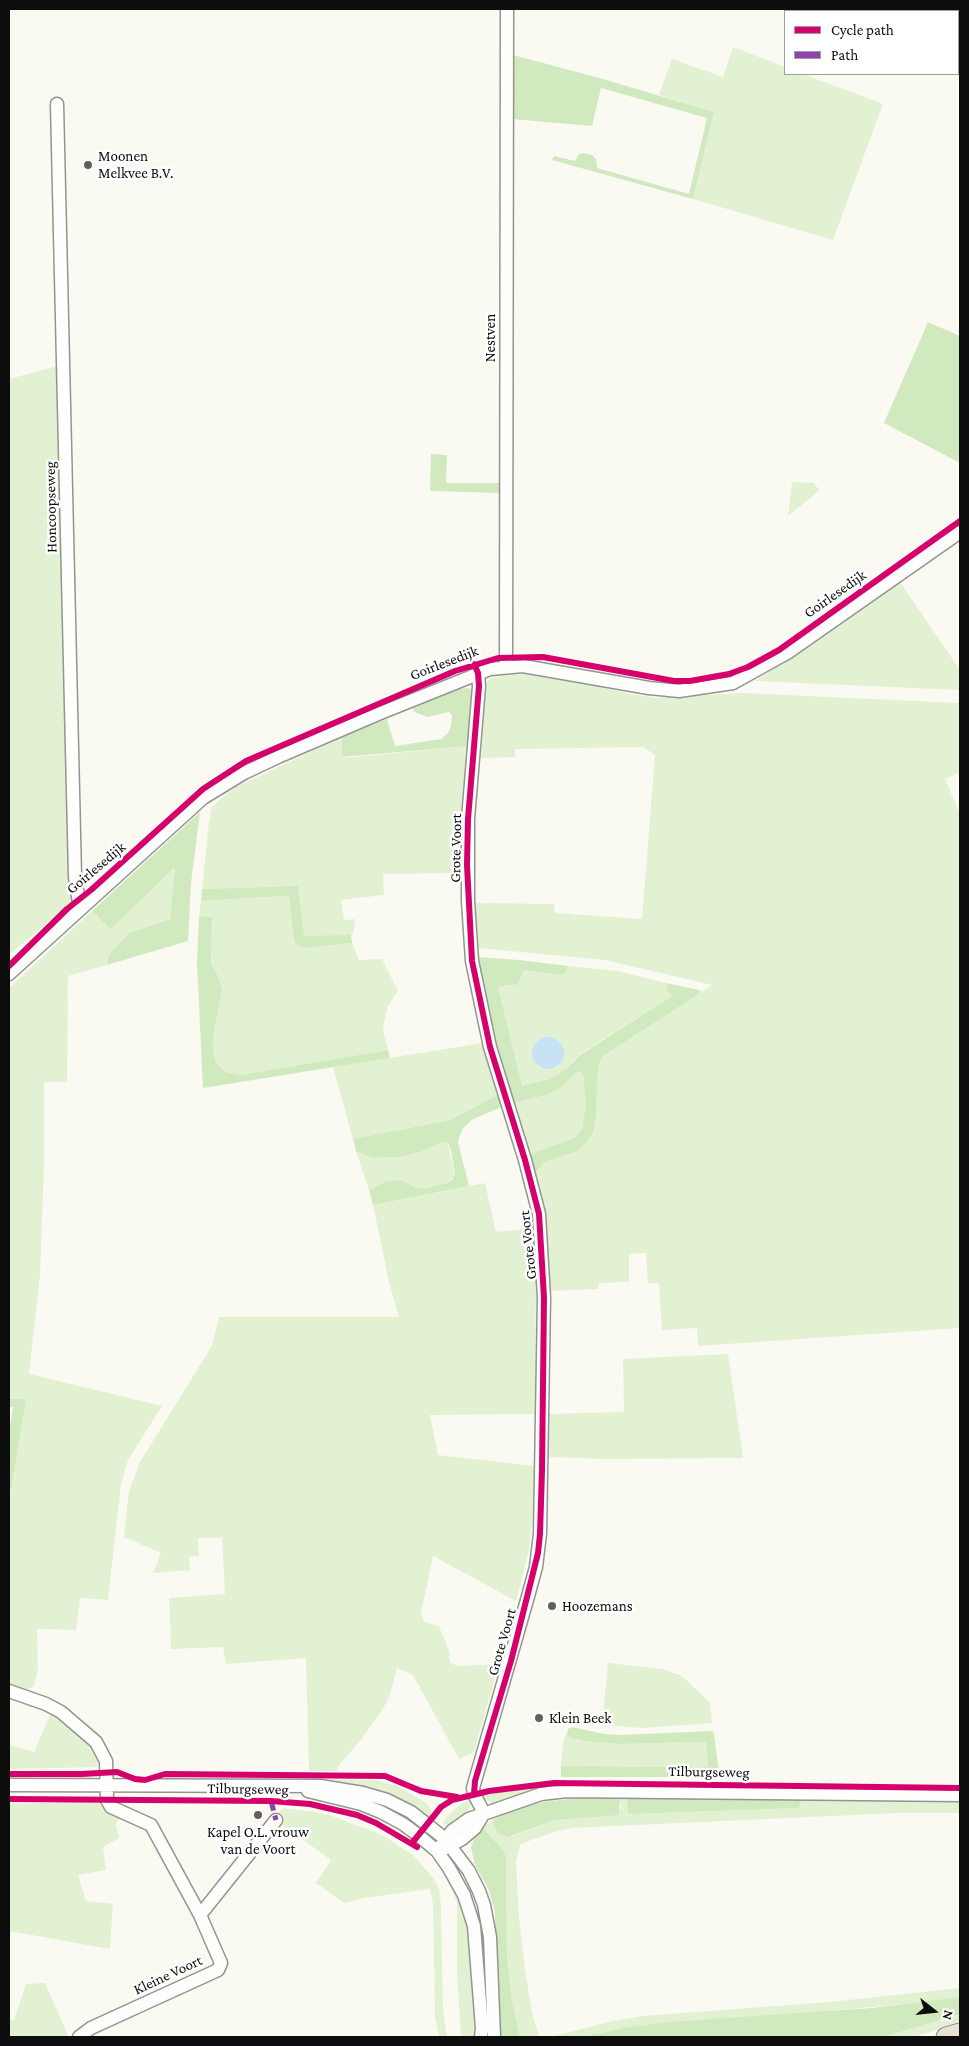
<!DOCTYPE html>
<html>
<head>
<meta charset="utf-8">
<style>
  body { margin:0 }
  #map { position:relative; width:969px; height:2046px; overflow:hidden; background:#fbfaf2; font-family:"Crimson Pro",serif }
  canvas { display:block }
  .frame { position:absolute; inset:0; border:10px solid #0d0d0d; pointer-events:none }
  .legend { position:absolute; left:784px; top:10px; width:175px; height:65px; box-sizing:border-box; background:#fff; border:1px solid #9e9e9e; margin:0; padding:6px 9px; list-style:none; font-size:15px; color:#0d0d0d }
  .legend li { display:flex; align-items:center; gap:10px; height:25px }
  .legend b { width:25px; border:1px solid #9e9e9e }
  .north { position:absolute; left:909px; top:1986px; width:50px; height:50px; -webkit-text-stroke:4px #fff; paint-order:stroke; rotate:106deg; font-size:14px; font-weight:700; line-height:20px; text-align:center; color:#0d0d0d }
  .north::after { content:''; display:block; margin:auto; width:18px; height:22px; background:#0d0d0d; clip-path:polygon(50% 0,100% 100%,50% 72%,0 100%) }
</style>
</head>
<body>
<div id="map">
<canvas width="969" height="2046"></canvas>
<div class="frame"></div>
<ul class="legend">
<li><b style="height:6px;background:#d6006c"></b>Cycle path</li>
<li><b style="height:6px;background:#8e44ad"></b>Path</li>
</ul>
<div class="north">N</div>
</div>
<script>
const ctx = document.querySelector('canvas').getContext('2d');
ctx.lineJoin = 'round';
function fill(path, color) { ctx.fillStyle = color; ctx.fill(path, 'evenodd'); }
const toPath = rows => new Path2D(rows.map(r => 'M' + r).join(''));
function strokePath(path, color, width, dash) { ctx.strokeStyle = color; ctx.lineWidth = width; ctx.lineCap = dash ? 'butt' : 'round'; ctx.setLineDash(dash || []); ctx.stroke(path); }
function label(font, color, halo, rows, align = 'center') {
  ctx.font = font + ' "Crimson Pro",serif'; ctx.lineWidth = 5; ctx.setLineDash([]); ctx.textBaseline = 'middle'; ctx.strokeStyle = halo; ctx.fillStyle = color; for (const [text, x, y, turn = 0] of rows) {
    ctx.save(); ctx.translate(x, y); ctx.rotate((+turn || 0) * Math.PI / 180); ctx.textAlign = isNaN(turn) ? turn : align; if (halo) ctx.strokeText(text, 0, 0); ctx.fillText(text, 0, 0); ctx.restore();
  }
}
const green = toPath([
  [733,47,785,67,785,74,803,74,883,104,833,240,693,199,714,112,659,95,672,59,723,77],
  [57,366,73,901,9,955,9,379],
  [792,482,815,483,815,485,820,490,788,516],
  [900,582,960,670,960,690,755,681,794,657],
  [528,674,565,679,626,693,656,698,742,693,960,703,960,772,945,779,960,814,960,1328,698,1346,697,1328,662,1330,659,1283,648,1283,646,1253,629,1254,629,1282,599,1283,598,1289,547,1291,535,1173,545,1162,575,1152,596,1117,598,1067,603,1056,699,994,699,990,703,991,712,985,605,960,478,948,475,903,554,904,555,913,642,919,655,755,643,747,515,749,515,757,481,758,485,684,490,679,503,675],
  [342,737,342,757,345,758,468,746,460,873,383,874,384,895,341,900,344,920,355,919,354,932,351,935,303,937,298,886,202,889,209,822,212,807,216,803,236,787],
  [173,869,175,871,170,919,129,933,110,955,107,965,68,976,67,1082,44,1082,44,1167,40,1275,29,1374,162,1406,128,1460,121,1484,108,1600,80,1598,76,1630,37,1629,38,1669,34,1686,26,1690,9,1686,9,1489,11,1489,25,1399,9,1399,9,988,92,911,109,928,112,928],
  [284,896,289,897,294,940,305,948,352,943,359,960,382,959,398,991,388,1006,385,1017,383,1029,388,1050,240,1075,225,1073,216,1063,213,1050,214,1031,222,990,218,976,211,963,212,917,199,916,201,901],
  [568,966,618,971,666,983,667,990,672,996,580,1054,565,1070,550,1079,522,1087,498,987,509,986,521,978,524,970,560,975,567,972],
  [545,1038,553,1038,560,1043,563,1058,559,1065,548,1069,538,1066,532,1056,535,1044],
  [483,1043,498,1095,450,1120,353,1139,333,1067],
  [579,1072,583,1074,586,1103,582,1130,574,1138,530,1154,514,1103,546,1095,562,1087,574,1074],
  [444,1142,448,1143,455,1176,447,1183,426,1188,415,1188,406,1182,385,1182,369,1190,356,1151,372,1158,399,1157,420,1152],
  [485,1183,496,1232,533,1228,536,1270,535,1414,430,1415,438,1455,534,1466,533,1510,529,1551,516,1601,433,1556,421,1614,424,1622,439,1626,449,1651,450,1662,457,1666,499,1664,474,1752,459,1759,413,1675,397,1668,390,1695,383,1709,361,1740,338,1766,337,1771,309,1771,306,1658,226,1664,223,1647,171,1649,169,1598,225,1594,222,1538,198,1538,199,1556,189,1557,190,1570,153,1573,161,1553,124,1537,129,1491,140,1462,205,1357,212,1345,219,1317,399,1317,389,1282,373,1205],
  [728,1354,743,1458,604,1459,549,1457,549,1414,624,1412,623,1359],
  [608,1663,662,1669,682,1676,710,1703,712,1723,642,1728,602,1725],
  [51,1713,73,1730,90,1747,98,1762,97,1767,9,1769,9,1745,34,1752],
  [567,1732,567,1734,577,1740,618,1744,703,1742,706,1743,708,1764,707,1767,561,1766,563,1742],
  [312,1779,375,1780,398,1786,426,1803,432,1811,431,1815,428,1818,378,1793,341,1783],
  [556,1785,498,1802,493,1803,482,1798,484,1795,528,1787],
  [620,1798,627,1798,628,1813,632,1814,799,1808,801,1800,960,1801,960,1813,897,1813,572,1828,554,1832,520,1844,516,1862,519,1917,525,1970,533,2017,539,2037,520,2037,512,2001,507,1956,506,1857,504,1851,482,1827,492,1820,499,1833,513,1836,554,1820,587,1816,621,1809],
  [469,1799,472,1802,467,1815,455,1823,449,1825,442,1823,452,1811],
  [89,1802,98,1803,104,1810,120,1817,116,1824,119,1838,103,1847,106,1870,78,1875,86,1901,113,1904,110,1949,9,1931,9,1804],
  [283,1808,315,1812,332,1816,384,1836,414,1856,434,1879,439,1889,441,1906,443,2010,447,2037,439,2037,435,2018,433,1904,430,1889,364,1898,345,1903,316,1883,331,1860,273,1818],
  [433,1856,445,1869,468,1911,477,2037,461,2037,457,1974,457,1903,450,1883],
  [45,1983,68,2035,66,2037,9,2037,9,2020,14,2020,26,1984],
  [960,1988,960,1997,925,2002,808,2013,667,2022,584,2037,550,2037,613,2021,643,2016,830,2002],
  [960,2014,960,2023,914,2037,883,2037]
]);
const forest = toPath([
  [513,55,603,79,714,112,693,199,552,160,554,156,575,161,579,154,583,153,592,155,596,159,597,168,689,194,707,118,601,88,592,126,512,119],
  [928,322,960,336,960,463,884,423],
  [431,454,447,455,446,483,500,483,500,493,430,491],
  [467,688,472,689,468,746,342,757,342,737,387,719,395,746,441,739,448,733,451,726,452,715,449,712,428,717,414,712,413,708,459,689],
  [200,812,191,883,188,941,107,965,109,955,129,933,170,919,175,869,173,869,112,928,109,928,92,911],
  [298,886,304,936,351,935,352,943,305,948,297,945,294,940,289,897,284,896,201,901,202,889],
  [199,916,212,917,211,963,218,976,222,990,214,1031,213,1050,216,1063,225,1072,240,1075,388,1050,390,1058,203,1088,197,963],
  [477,957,519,960,568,966,567,972,560,975,524,970,518,984,498,987,522,1086,550,1079,565,1070,580,1055,672,996,667,990,666,983,699,990,699,994,603,1056,598,1067,596,1117,593,1132,586,1143,575,1152,545,1162,535,1173,530,1154,574,1138,582,1130,586,1103,583,1074,579,1072,574,1074,562,1087,546,1095,514,1103,487,1010],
  [498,1095,502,1107,473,1119,463,1128,459,1138,458,1142,469,1186,373,1205,369,1190,385,1182,400,1180,406,1182,415,1188,426,1188,447,1183,452,1180,455,1175,451,1150,448,1143,444,1142,420,1152,399,1157,372,1158,356,1151,353,1139,450,1120],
  [9,1399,26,1399,11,1489,9,1489,9,1434,13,1407,9,1407],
  [572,1727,604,1734,619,1735,712,1731,714,1733,719,1774,718,1777,561,1777,561,1766,707,1767,708,1764,706,1743,703,1742,618,1744,586,1741,570,1738,567,1734,568,1729],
  [576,1798,620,1798,619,1815,554,1820,508,1837,498,1833,492,1820,517,1808,536,1803],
  [627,1798,801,1800,799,1808,632,1814,628,1813],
  [482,1827,504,1851,506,1857,507,1956,512,2001,520,2037,496,2037,495,1912,489,1890,475,1865,471,1848,476,1833],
  [960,1997,960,2014,883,2037,584,2037,624,2028,667,2022,872,2008]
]);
const water = toPath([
  '532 1053a16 16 0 1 1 32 0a16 16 0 1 1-32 0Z'
]);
const minor = toPath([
  [57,104,75,877,80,909],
  [506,667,507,9],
  [478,673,479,686,468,819,468,901,472,961,490,1047,525,1160,539,1214,544,1298,540,1534,536,1567,527,1600,473,1788,474,1794,484,1813],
  [9,974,203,798,244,773,280,756,378,714,490,669,523,666,649,688,679,691,733,683,787,653,960,532],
  [9,1691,46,1704,61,1712,96,1742,106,1761,107,1800,111,1807,151,1825,200,1915,221,1963,218,1970,91,2028,79,2037],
  [9,1785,320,1786,363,1793,387,1800,411,1812,444,1838,469,1871,479,1891,484,1905,490,1937,494,2037],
  [308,1791,361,1804,381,1812,403,1824,418,1835,437,1851,449,1868,464,1895,474,1926,482,2028,481,2037],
  [444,1849,462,1839,475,1828,484,1813],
  [437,1851,452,1831,469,1819,541,1794,567,1791,960,1795],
  [200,1915,276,1820]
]);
const highway = toPath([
  [946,2037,960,2033]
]);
const quiet = toPath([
  [271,1801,276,1820]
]);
const cycleway = toPath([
  [9,966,67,909,91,890,203,789,246,761,455,671,498,658,543,657,674,681,690,681,729,674,748,667,779,650,960,521],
  [9,1774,82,1774,117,1772,135,1779,145,1780,165,1774,385,1776,421,1791,457,1797],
  [474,1794,475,1781,511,1661,538,1553,540,1534,542,1470,544,1298,539,1214,525,1160,490,1047,472,961,467,865,468,819,479,686,478,673,474,664],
  [9,1799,271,1801,310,1804,357,1815,376,1823,417,1847],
  [412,1843,441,1807,452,1800,489,1791,554,1783,960,1788]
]);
const markers = [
  [88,165,5,"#60605d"],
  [552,1606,5,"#60605d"],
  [539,1718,5,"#60605d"],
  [258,1815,5,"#60605d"]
];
const poiNames = [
  ["Moonen",98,156],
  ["Melkvee B.V.",98,173],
  ["Hoozemans",562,1606],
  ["Klein Beek",549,1718],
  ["Kapel O.L. vrouw",258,1832,"center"],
  ["van de Voort",258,1849,"center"]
];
const streetNames = [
  ["Nestven",490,338,-90],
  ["Honcoopseweg",51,507,-91],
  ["Goirlesedijk",835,594,-35],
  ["Goirlesedijk",444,663,-21],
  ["Grote Voort",456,848,-89],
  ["Goirlesedijk",96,868,-40],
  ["Grote Voort",528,1245,-96],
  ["Grote Voort",502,1642,-74],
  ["Tilburgseweg",709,1772,1],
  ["Tilburgseweg",248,1789,1],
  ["Kleine Voort",168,1975,-25]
];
fill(green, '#e1f1d2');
fill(forest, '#d0e9bf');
fill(water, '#c7e1f6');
strokePath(minor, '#949490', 15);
strokePath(highway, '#81817d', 21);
strokePath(minor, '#fefefd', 12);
strokePath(highway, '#eae1d5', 19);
strokePath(quiet, '#8e44ad', 5, [10, 5]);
strokePath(cycleway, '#d6006c', 6);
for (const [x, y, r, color] of markers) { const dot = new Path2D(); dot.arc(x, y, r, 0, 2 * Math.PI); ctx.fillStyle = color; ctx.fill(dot); strokePath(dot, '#fff', 2); }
label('15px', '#0d0d0d', '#fff', poiNames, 'left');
label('15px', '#0d0d0d', '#fff', streetNames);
</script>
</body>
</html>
